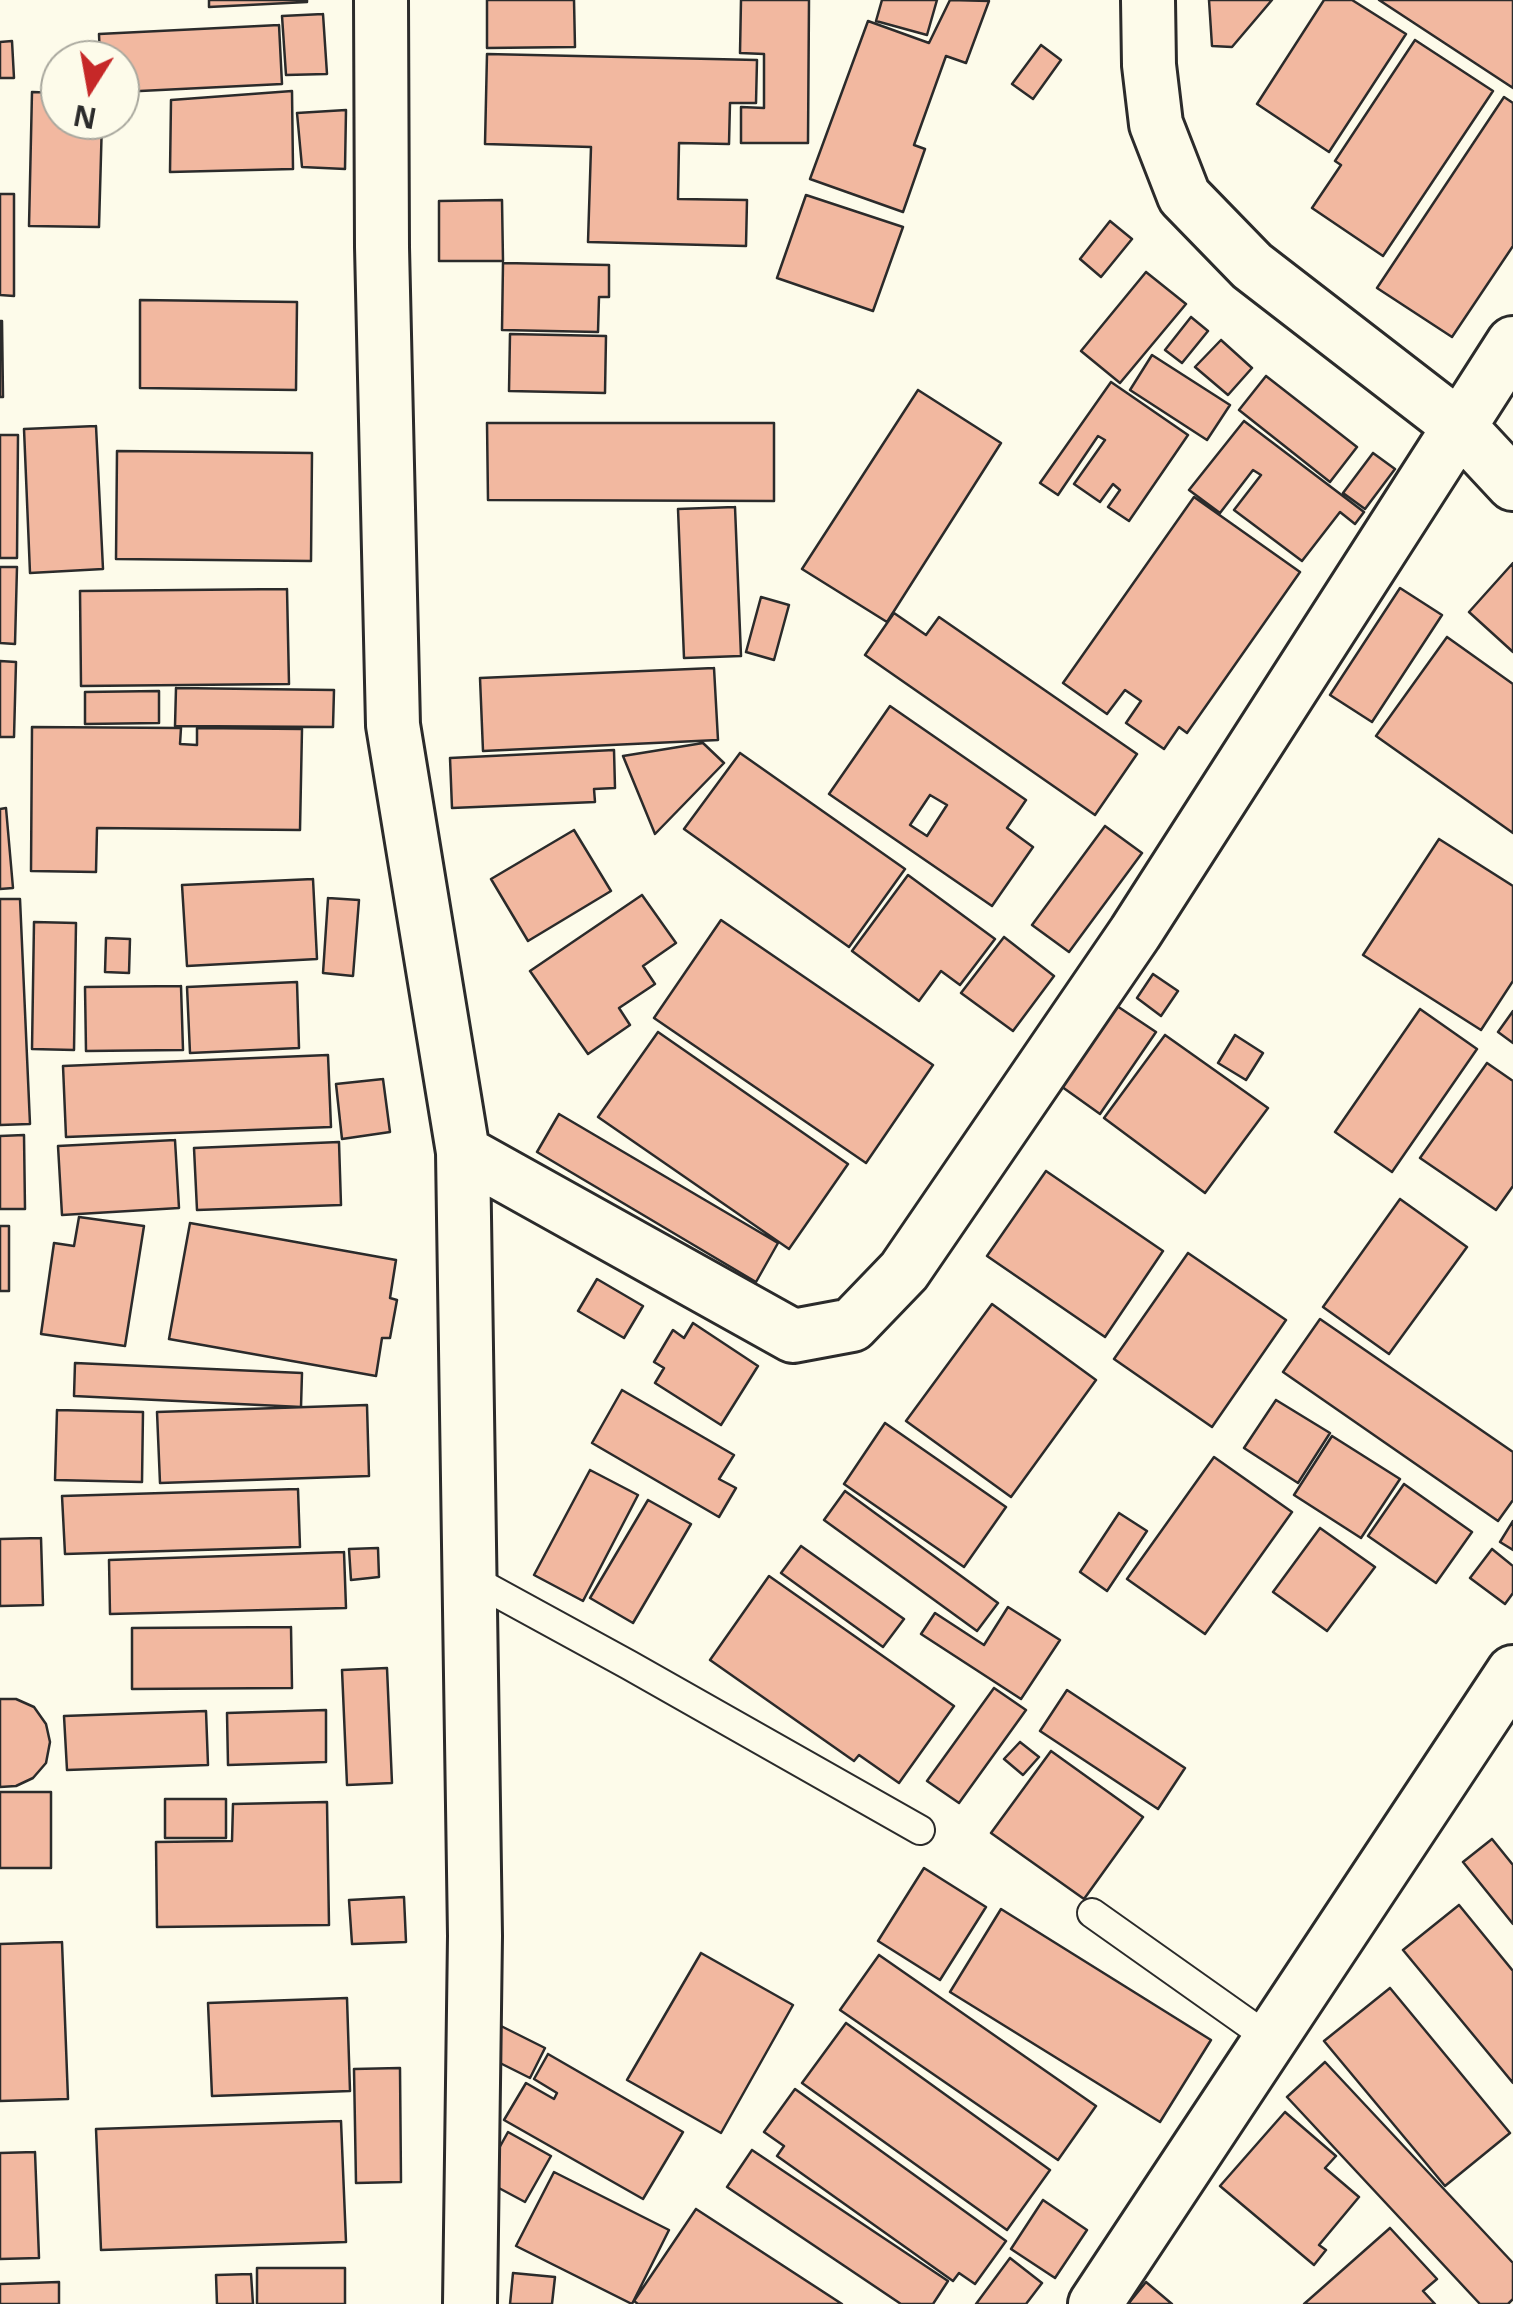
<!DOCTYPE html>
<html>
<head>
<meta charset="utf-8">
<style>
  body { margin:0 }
  #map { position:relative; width:1513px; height:2304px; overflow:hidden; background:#fdfbea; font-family:"Noto Sans",sans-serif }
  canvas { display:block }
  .north { position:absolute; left:40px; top:40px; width:100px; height:100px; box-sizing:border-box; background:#fdfbea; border:2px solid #a9a89e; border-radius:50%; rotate:191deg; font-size:28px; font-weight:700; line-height:40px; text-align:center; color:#2b2b2b }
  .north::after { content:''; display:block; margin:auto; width:35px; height:45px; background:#c62828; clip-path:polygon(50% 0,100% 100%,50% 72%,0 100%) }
</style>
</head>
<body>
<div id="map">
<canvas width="1513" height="2304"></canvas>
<div class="north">N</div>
</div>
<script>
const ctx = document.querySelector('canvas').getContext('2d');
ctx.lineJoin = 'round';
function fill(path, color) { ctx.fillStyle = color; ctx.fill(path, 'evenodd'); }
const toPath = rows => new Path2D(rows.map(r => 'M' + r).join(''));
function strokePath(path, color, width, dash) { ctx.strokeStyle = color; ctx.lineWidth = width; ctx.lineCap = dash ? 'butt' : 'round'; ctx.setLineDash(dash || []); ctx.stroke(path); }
const building = toPath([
  [209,0,307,0,307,2,209,7,209,0],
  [487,0,574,0,575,47,487,48,487,0],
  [741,0,809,0,808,143,741,143,741,107,764,108,764,54,740,53,741,0],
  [882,0,937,0,927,35,876,21,882,0],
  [950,0,989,1,966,63,946,56,914,145,925,149,903,212,810,179,868,21,929,43,950,0],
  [1209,0,1272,0,1232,47,1212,46,1209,0],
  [1324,0,1352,0,1406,34,1329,152,1257,104,1324,0],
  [1379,0,1513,0,1513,88,1379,0],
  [323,14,327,74,286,75,282,16,323,14],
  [279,25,282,84,120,92,120,60,100,60,99,34,279,25],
  [1415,40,1493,91,1383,256,1312,208,1341,165,1335,161,1415,40],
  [12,41,14,78,0,78,0,42,12,41],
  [1041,45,1061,60,1033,99,1012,84,1041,45],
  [487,54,757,60,756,103,730,103,729,144,679,143,678,199,747,200,746,246,588,242,591,147,485,144,487,54],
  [292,91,293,169,170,172,171,100,292,91],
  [32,92,60,93,60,120,102,120,99,227,29,226,32,92],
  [1504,97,1513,103,1513,246,1452,337,1377,288,1504,97],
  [346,110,345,169,302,167,297,113,346,110],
  [0,194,14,194,14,296,0,295,0,194],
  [806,195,903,227,873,311,777,278,806,195],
  [502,200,503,261,439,261,439,201,502,200],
  [1110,221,1132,239,1101,277,1080,259,1110,221],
  [503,263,609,265,609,297,599,297,598,332,502,330,503,263],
  [1146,272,1186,304,1120,383,1081,351,1146,272],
  [140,300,297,302,296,390,140,388,140,300],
  [1191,317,1208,331,1182,363,1165,350,1191,317],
  [0,321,2,321,3,397,0,397,0,321],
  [510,334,606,336,605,393,509,391,510,334],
  [1221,340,1252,368,1228,395,1195,367,1221,340],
  [1152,355,1230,405,1207,440,1130,390,1152,355],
  [1266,376,1357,447,1330,482,1239,410,1266,376],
  [1111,382,1188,435,1129,521,1108,507,1120,490,1113,484,1100,502,1074,484,1105,440,1098,436,1058,495,1040,483,1111,382],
  [918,390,1001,443,887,622,802,569,918,390],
  [1244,421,1364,512,1355,524,1340,512,1302,561,1234,510,1261,475,1253,470,1220,513,1189,490,1244,421],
  [487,423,774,423,774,501,488,500,487,423],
  [96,426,103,569,30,573,24,429,96,426],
  [0,435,18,435,17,558,0,558,0,435],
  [117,451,312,453,311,561,116,559,117,451],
  [1373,453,1395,469,1365,509,1343,493,1373,453],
  [1194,497,1300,572,1187,733,1179,727,1164,749,1126,723,1141,701,1125,690,1107,714,1063,683,1194,497],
  [735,507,741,656,684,658,678,509,735,507],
  [1513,563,1513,652,1469,612,1513,563],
  [0,567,17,567,15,644,0,643,0,567],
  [1400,588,1442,615,1372,722,1330,695,1400,588],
  [287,589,289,684,81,686,80,591,287,589],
  [761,597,789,605,774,660,746,652,761,597],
  [894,613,926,635,939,617,1137,754,1095,815,865,655,894,613],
  [1447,637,1513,684,1513,833,1376,736,1447,637],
  [0,661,16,662,14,737,0,737,0,661],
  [714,668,718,740,483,751,480,678,714,668],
  [176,688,334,690,333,727,175,726,176,688],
  [159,691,159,723,85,724,85,692,159,691],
  [890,706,1026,800,1007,828,1033,847,992,906,829,794,890,706],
  [930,795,947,805,927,836,910,825,930,795],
  [32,727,181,728,180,744,197,745,197,728,302,729,300,830,97,828,96,872,31,871,32,727],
  [703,743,724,763,655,834,623,756,703,743],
  [614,750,615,788,594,789,595,802,452,808,450,758,614,750],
  [740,753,905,869,849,947,684,829,740,753],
  [6,808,13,888,0,889,0,809,6,808],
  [1105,826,1142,853,1069,952,1032,925,1105,826],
  [574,830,611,891,528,941,491,879,574,830],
  [1439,839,1513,886,1513,981,1481,1030,1363,955,1439,839],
  [908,875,995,939,960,985,941,971,919,1001,852,951,908,875],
  [313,879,317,959,187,966,182,885,313,879],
  [642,895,676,943,643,966,655,984,619,1008,630,1025,588,1054,530,971,642,895],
  [328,898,359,900,353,976,323,973,328,898],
  [0,899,20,899,30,1124,0,1125,0,899],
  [721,920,933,1065,866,1163,654,1018,721,920],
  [34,922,76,923,74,1050,32,1049,34,922],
  [1004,937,1054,976,1013,1031,961,993,1004,937],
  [106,938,130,939,129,973,105,972,106,938],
  [1153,974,1178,991,1161,1016,1137,998,1153,974],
  [297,982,299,1048,190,1053,187,987,297,982],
  [181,986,183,1050,86,1051,85,987,181,986],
  [1114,1004,1156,1032,1100,1114,1058,1084,1114,1004],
  [1420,1009,1477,1049,1392,1172,1335,1132,1420,1009],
  [1513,1011,1513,1043,1498,1032,1513,1011],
  [658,1032,848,1164,789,1249,598,1117,658,1032],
  [1165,1035,1268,1108,1205,1193,1104,1118,1165,1035],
  [1235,1035,1263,1053,1246,1080,1218,1063,1235,1035],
  [328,1055,331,1127,66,1137,63,1066,328,1055],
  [1487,1063,1513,1081,1513,1186,1496,1210,1420,1158,1487,1063],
  [383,1079,390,1132,342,1139,336,1084,383,1079],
  [559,1114,778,1243,756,1282,537,1152,559,1114],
  [24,1135,25,1209,0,1209,0,1136,24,1135],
  [175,1140,179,1208,62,1215,58,1146,175,1140],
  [339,1142,341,1205,197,1210,194,1148,339,1142],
  [1046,1171,1163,1251,1105,1337,987,1256,1046,1171],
  [1400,1199,1467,1247,1389,1354,1323,1307,1400,1199],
  [79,1217,144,1226,125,1346,41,1334,54,1243,74,1246,79,1217],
  [190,1223,396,1260,390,1298,397,1300,390,1338,382,1338,376,1376,169,1339,190,1223],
  [0,1226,9,1226,9,1291,0,1291,0,1226],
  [1188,1253,1286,1320,1212,1427,1114,1359,1188,1253],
  [597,1279,643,1306,624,1338,578,1311,597,1279],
  [992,1304,1096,1380,1011,1497,906,1421,992,1304],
  [1320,1319,1513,1452,1513,1500,1498,1521,1283,1372,1320,1319],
  [693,1323,758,1366,721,1425,655,1383,664,1368,654,1362,673,1330,684,1338,693,1323],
  [75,1363,302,1373,301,1407,74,1396,75,1363],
  [622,1390,734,1455,719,1479,736,1488,719,1517,592,1443,622,1390],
  [1276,1400,1330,1433,1298,1483,1244,1448,1276,1400],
  [367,1405,369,1476,160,1483,157,1412,367,1405],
  [57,1410,143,1412,142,1482,55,1480,57,1410],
  [885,1423,1006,1507,964,1567,844,1484,885,1423],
  [1332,1436,1400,1479,1361,1538,1294,1495,1332,1436],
  [1214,1457,1292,1512,1205,1634,1127,1579,1214,1457],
  [590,1470,638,1495,583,1601,534,1575,590,1470],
  [1404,1484,1472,1532,1436,1583,1368,1536,1404,1484],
  [298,1489,300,1547,65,1554,62,1496,298,1489],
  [845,1491,998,1603,977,1631,824,1520,845,1491],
  [648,1500,691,1524,633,1623,590,1598,648,1500],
  [1119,1513,1147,1531,1107,1591,1080,1572,1119,1513],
  [1513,1521,1513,1550,1500,1542,1513,1521],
  [1320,1528,1375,1567,1327,1631,1273,1592,1320,1528],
  [41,1538,43,1605,0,1606,0,1539,41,1538],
  [801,1546,904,1619,883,1647,781,1573,801,1546],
  [378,1548,379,1577,351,1580,349,1549,378,1548],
  [1492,1549,1513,1566,1513,1593,1505,1604,1470,1578,1492,1549],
  [344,1552,346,1608,110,1614,109,1560,344,1552],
  [769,1576,954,1706,899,1783,859,1755,854,1761,710,1660,769,1576],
  [1008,1607,1060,1640,1021,1699,921,1634,935,1613,984,1645,1008,1607],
  [291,1627,292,1688,132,1689,132,1628,291,1627],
  [387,1668,392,1783,347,1785,342,1670,387,1668],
  [994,1688,1026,1710,959,1803,927,1781,994,1688],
  [1067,1690,1185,1768,1158,1809,1040,1731,1067,1690],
  [0,1699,16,1699,34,1707,46,1724,50,1742,46,1763,33,1778,16,1786,0,1787,0,1699],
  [326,1710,326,1762,228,1765,227,1713,326,1710],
  [206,1711,208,1765,67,1770,64,1716,206,1711],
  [1020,1742,1039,1757,1023,1775,1004,1759,1020,1742],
  [1051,1751,1143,1817,1084,1899,991,1833,1051,1751],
  [0,1792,51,1792,51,1868,0,1868,0,1792],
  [165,1799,226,1799,226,1838,165,1838,165,1799],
  [327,1802,329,1925,157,1927,156,1842,232,1841,233,1804,327,1802],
  [1492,1839,1513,1865,1513,1924,1463,1862,1492,1839],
  [924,1868,986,1907,940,1980,878,1941,924,1868],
  [404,1897,406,1942,352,1944,349,1900,404,1897],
  [1459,1905,1513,1971,1513,2083,1403,1950,1459,1905],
  [1001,1909,1211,2040,1160,2122,950,1992,1001,1909],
  [62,1942,68,2099,0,2101,0,1944,62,1942],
  [701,1953,793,2005,721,2133,627,2080,701,1953],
  [879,1955,1096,2106,1058,2160,840,2010,879,1955],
  [1390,1988,1510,2133,1445,2186,1324,2041,1390,1988],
  [347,1998,350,2091,212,2096,208,2003,347,1998],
  [846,2023,1050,2170,1007,2230,802,2083,846,2023],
  [501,2026,545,2048,530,2078,486,2056,501,2026],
  [548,2054,683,2132,643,2199,504,2120,526,2083,554,2099,557,2093,534,2079,548,2054],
  [1325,2062,1513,2263,1513,2299,1508,2304,1480,2304,1287,2097,1325,2062],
  [400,2068,401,2182,356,2183,354,2069,400,2068],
  [795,2089,1006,2241,975,2284,959,2273,953,2281,777,2156,784,2146,764,2132,795,2089],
  [1285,2112,1336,2156,1325,2168,1359,2197,1319,2245,1326,2250,1314,2265,1220,2186,1285,2112],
  [341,2121,346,2242,101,2250,96,2129,341,2121],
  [508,2132,551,2156,525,2202,482,2179,508,2132],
  [752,2150,948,2281,933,2304,901,2304,727,2187,752,2150],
  [35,2152,39,2258,0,2259,0,2153,35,2152],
  [554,2172,669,2230,632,2304,516,2246,554,2172],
  [1043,2200,1087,2230,1055,2278,1011,2249,1043,2200],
  [696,2209,842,2304,638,2304,634,2301,696,2209],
  [1390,2228,1437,2279,1423,2291,1435,2304,1304,2304,1390,2228],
  [1010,2258,1042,2283,1026,2304,976,2304,1010,2258],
  [257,2268,345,2268,345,2304,257,2304,257,2268],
  [513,2273,555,2277,552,2304,510,2304,513,2273],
  [251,2274,253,2304,217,2304,216,2275,251,2274],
  [59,2282,59,2304,0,2304,0,2284,59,2282],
  [1146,2282,1172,2304,1128,2304,1146,2282]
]);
const service = toPath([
  [470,1578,629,1665,920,1830],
  [1092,1913,1270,2039]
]);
const minor = toPath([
  [381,0,382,247,393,725,463,1152,475,1936,470,2304],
  [1148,0,1149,65,1156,124,1184,196,1252,266,1459,426,1513,484],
  [463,1152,793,1336,852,1325,904,1271,1135,933,1513,343],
  [1095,2304,1513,1672]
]);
fill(building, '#f2b8a0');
strokePath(building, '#2b2b2b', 2.5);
strokePath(service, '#2b2b2b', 32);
strokePath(minor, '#2b2b2b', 58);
strokePath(service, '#fdfbea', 28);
strokePath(minor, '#fdfbea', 52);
</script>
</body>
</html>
